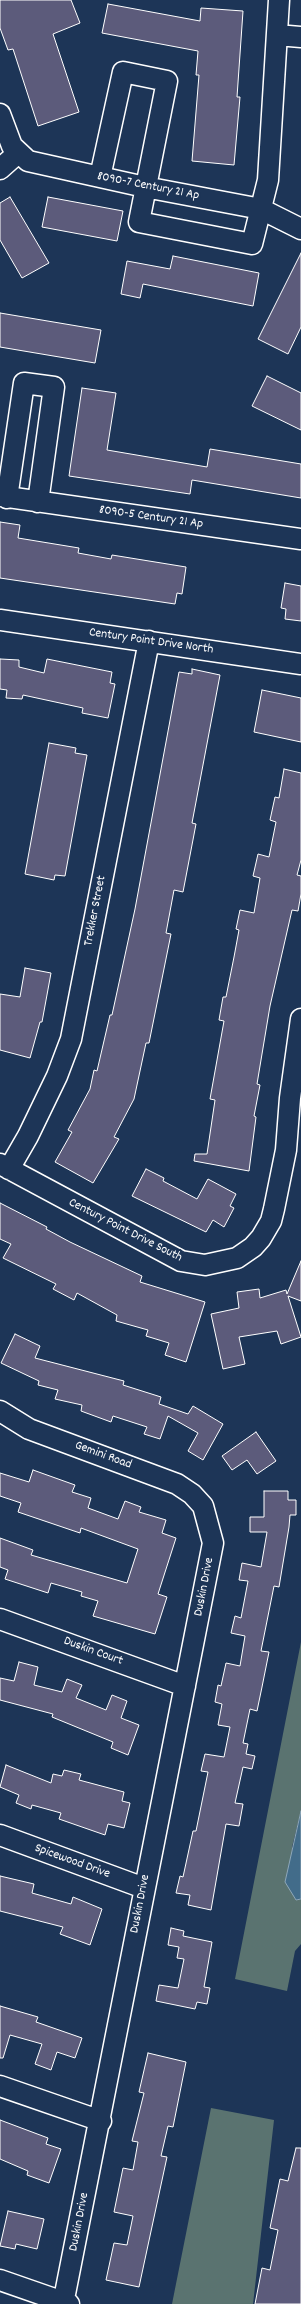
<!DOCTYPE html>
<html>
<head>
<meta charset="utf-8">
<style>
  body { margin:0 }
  canvas { display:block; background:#1d3557 }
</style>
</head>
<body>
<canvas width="301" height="2304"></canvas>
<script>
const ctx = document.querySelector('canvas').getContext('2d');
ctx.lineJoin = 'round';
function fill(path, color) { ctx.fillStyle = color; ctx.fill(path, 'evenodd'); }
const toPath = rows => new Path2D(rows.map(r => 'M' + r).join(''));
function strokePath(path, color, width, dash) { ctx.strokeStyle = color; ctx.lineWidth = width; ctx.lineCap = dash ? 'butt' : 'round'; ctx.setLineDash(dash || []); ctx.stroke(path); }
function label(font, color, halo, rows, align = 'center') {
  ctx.font = font + ' Dekko,sans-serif'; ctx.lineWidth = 4; ctx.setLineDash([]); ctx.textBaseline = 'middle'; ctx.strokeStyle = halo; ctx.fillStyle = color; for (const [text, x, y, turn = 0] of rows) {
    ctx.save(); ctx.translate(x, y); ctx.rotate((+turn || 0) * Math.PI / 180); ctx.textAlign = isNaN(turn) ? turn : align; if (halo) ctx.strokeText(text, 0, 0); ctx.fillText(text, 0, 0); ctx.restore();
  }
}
const green = toPath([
  [301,1642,301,1811,292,1847,296,1900,301,1899,301,1944,295,1951,287,1991,235,1979],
  [211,2108,274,2120,253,2304,172,2304]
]);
const water = toPath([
  [301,1811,301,1899,296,1900,285,1882,301,1811]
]);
const building = toPath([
  [0,0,71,0,80,23,53,34,79,112,38,126,13,49,8,50,0,28,0,0],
  [108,4,200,21,201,8,243,11,237,97,240,97,234,165,192,161,199,75,196,75,198,51,102,33,108,4],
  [10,197,49,263,22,278,0,240,0,203,10,197],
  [48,197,123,211,117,241,42,227,48,197],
  [301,253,301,327,288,354,258,339,301,253],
  [173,256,259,273,253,306,143,284,140,298,121,294,127,261,170,269,173,256],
  [0,313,101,330,95,363,0,347,0,313],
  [267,376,301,393,301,430,252,406,267,376],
  [82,388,116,393,107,450,207,467,210,449,301,464,301,498,192,480,190,494,69,476,82,388],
  [0,522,20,525,18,538,79,548,78,553,111,559,112,555,186,567,182,594,177,593,175,604,0,578,0,522],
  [285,583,301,586,301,621,285,619,286,609,281,608,285,583],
  [0,659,19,660,19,667,44,673,47,659,112,672,110,683,115,684,108,718,82,713,83,708,23,695,22,699,6,698,7,690,0,689,0,659],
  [192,669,220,675,192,823,196,824,183,892,174,890,166,933,171,934,149,1043,146,1043,134,1099,114,1137,119,1139,93,1183,55,1162,72,1132,68,1130,90,1089,94,1070,97,1071,110,1015,112,1015,135,909,179,672,192,674,192,669],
  [262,690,301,698,301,742,254,732,262,690],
  [49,743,76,748,75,753,87,755,65,876,55,875,54,880,25,874,49,743],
  [284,769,301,773,301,860,297,875,301,876,301,894,298,911,292,910,270,1006,257,1084,260,1085,254,1116,256,1117,249,1171,194,1161,195,1154,207,1154,215,1100,210,1099,224,1021,219,1020,223,997,226,997,234,957,239,930,236,929,240,910,254,913,260,878,253,876,258,854,269,857,276,822,270,820,275,797,279,798,284,769],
  [25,968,51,973,42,1022,40,1022,30,1058,0,1050,0,994,20,997,25,968],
  [146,1169,164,1178,163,1181,197,1199,208,1179,236,1194,230,1206,234,1208,224,1227,213,1220,206,1232,132,1196,146,1169],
  [0,1203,47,1227,46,1229,70,1242,142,1276,140,1282,205,1302,186,1362,165,1355,169,1343,146,1336,148,1330,116,1321,117,1315,77,1293,74,1300,53,1289,56,1284,3,1258,11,1244,0,1239,0,1203],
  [301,1261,301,1301,288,1296,301,1337,281,1344,277,1331,239,1337,245,1364,223,1369,211,1314,239,1308,237,1292,259,1289,260,1298,286,1290,287,1294,301,1261],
  [15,1334,40,1346,35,1358,124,1381,123,1385,161,1397,159,1404,188,1414,193,1406,223,1424,203,1460,188,1451,198,1433,168,1416,160,1439,144,1434,147,1427,113,1416,111,1422,81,1411,82,1405,55,1399,58,1390,38,1385,39,1381,1,1363,15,1334],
  [256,1432,276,1461,257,1474,247,1460,232,1470,222,1456,256,1432],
  [33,1470,75,1485,72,1492,91,1498,88,1508,118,1519,125,1501,141,1507,139,1512,166,1520,162,1533,176,1538,158,1594,167,1597,155,1634,93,1616,98,1601,81,1596,82,1592,51,1583,48,1593,5,1579,8,1570,0,1567,0,1538,33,1550,31,1555,127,1583,138,1549,81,1528,80,1533,18,1512,21,1503,0,1496,0,1473,29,1482,33,1470],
  [264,1491,288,1491,288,1500,296,1500,296,1515,290,1515,289,1527,279,1587,274,1586,261,1651,269,1652,262,1687,257,1711,250,1709,243,1743,248,1744,246,1754,255,1756,252,1769,243,1767,235,1803,243,1804,239,1826,226,1824,211,1910,188,1905,190,1895,176,1893,180,1876,183,1877,193,1831,196,1831,208,1772,201,1771,205,1754,224,1757,230,1727,218,1725,222,1704,215,1702,218,1685,221,1686,226,1663,240,1666,245,1636,231,1633,235,1616,241,1618,248,1581,239,1580,242,1563,261,1567,267,1532,250,1532,250,1517,264,1517,264,1491],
  [19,1662,38,1667,34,1685,62,1692,67,1679,82,1685,76,1698,106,1710,112,1695,127,1701,121,1718,139,1725,128,1755,111,1748,113,1742,52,1717,53,1714,0,1700,0,1678,14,1681,19,1662],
  [6,1765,51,1783,53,1774,62,1776,64,1770,81,1774,79,1780,124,1792,122,1801,130,1803,124,1828,108,1824,105,1835,59,1819,61,1813,32,1805,31,1809,16,1803,19,1795,0,1787,6,1765],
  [0,1876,34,1884,32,1893,71,1904,73,1897,102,1909,90,1945,60,1934,63,1927,0,1911,0,1876],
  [171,1928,184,1931,183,1936,212,1942,204,1987,210,1988,207,2004,197,2002,195,2009,156,2001,159,1985,178,1988,184,1959,177,1958,179,1947,168,1945,171,1928],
  [0,2006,38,2017,36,2022,82,2038,75,2058,57,2052,51,2070,35,2064,42,2044,10,2035,3,2058,0,2058,0,2006],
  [148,2053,186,2062,173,2127,168,2126,161,2156,167,2157,139,2287,106,2280,114,2243,127,2245,133,2216,114,2212,123,2168,133,2170,138,2142,132,2141,144,2093,139,2092,148,2053],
  [0,2120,48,2138,46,2144,61,2149,49,2183,27,2175,28,2171,0,2159,0,2120],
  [296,2148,301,2148,301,2304,255,2304,262,2268,270,2270,278,2230,270,2228,280,2179,288,2181,296,2148],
  [8,2211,44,2219,37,2249,16,2244,15,2249,0,2246,8,2211]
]);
const minor = toPath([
  [277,35,301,37],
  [0,114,12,146,28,161,145,187,261,209,301,229],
  [0,169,18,153],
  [100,177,123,72,167,81,139,222,252,244,268,180,279,0],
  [0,496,301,539],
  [7,498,24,383,54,387,38,502],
  [0,620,301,664],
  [0,1164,181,1261,205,1265,237,1258,253,1247,261,1238,271,1221,274,1209,286,1150,290,1098,301,1019],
  [9,1169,28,1136,57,1076,71,1039,149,641],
  [0,1411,29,1429,177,1484,192,1494,203,1506,213,1543,63,2304],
  [0,1619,185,1686],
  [0,1835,144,1888],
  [0,2086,101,2121],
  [0,2280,69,2304]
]);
const streetNames = [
  ["8090-7 Century 21 Ap",148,187,11],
  ["8090-5 Century 21 Ap",151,518,8],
  ["Century Point Drive North",151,642,8],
  ["Trekker Street",96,911,-79],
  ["Century Point Drive South",125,1231,27],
  ["Gemini Road",103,1456,20],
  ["Duskin Drive",205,1587,-79],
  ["Duskin Court",93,1652,20],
  ["Spicewood Drive",72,1862,20],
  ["Duskin Drive",141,1904,-79],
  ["Duskin Drive",80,2222,-79]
];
fill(green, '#5a7370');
fill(water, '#426c8a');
strokePath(water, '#8ea7b9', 1);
fill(building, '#5c5b7b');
strokePath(building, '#fff', 1);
strokePath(minor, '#fff', 23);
strokePath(minor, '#1d3557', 20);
label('13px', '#fff', '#1d3557', streetNames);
</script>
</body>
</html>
